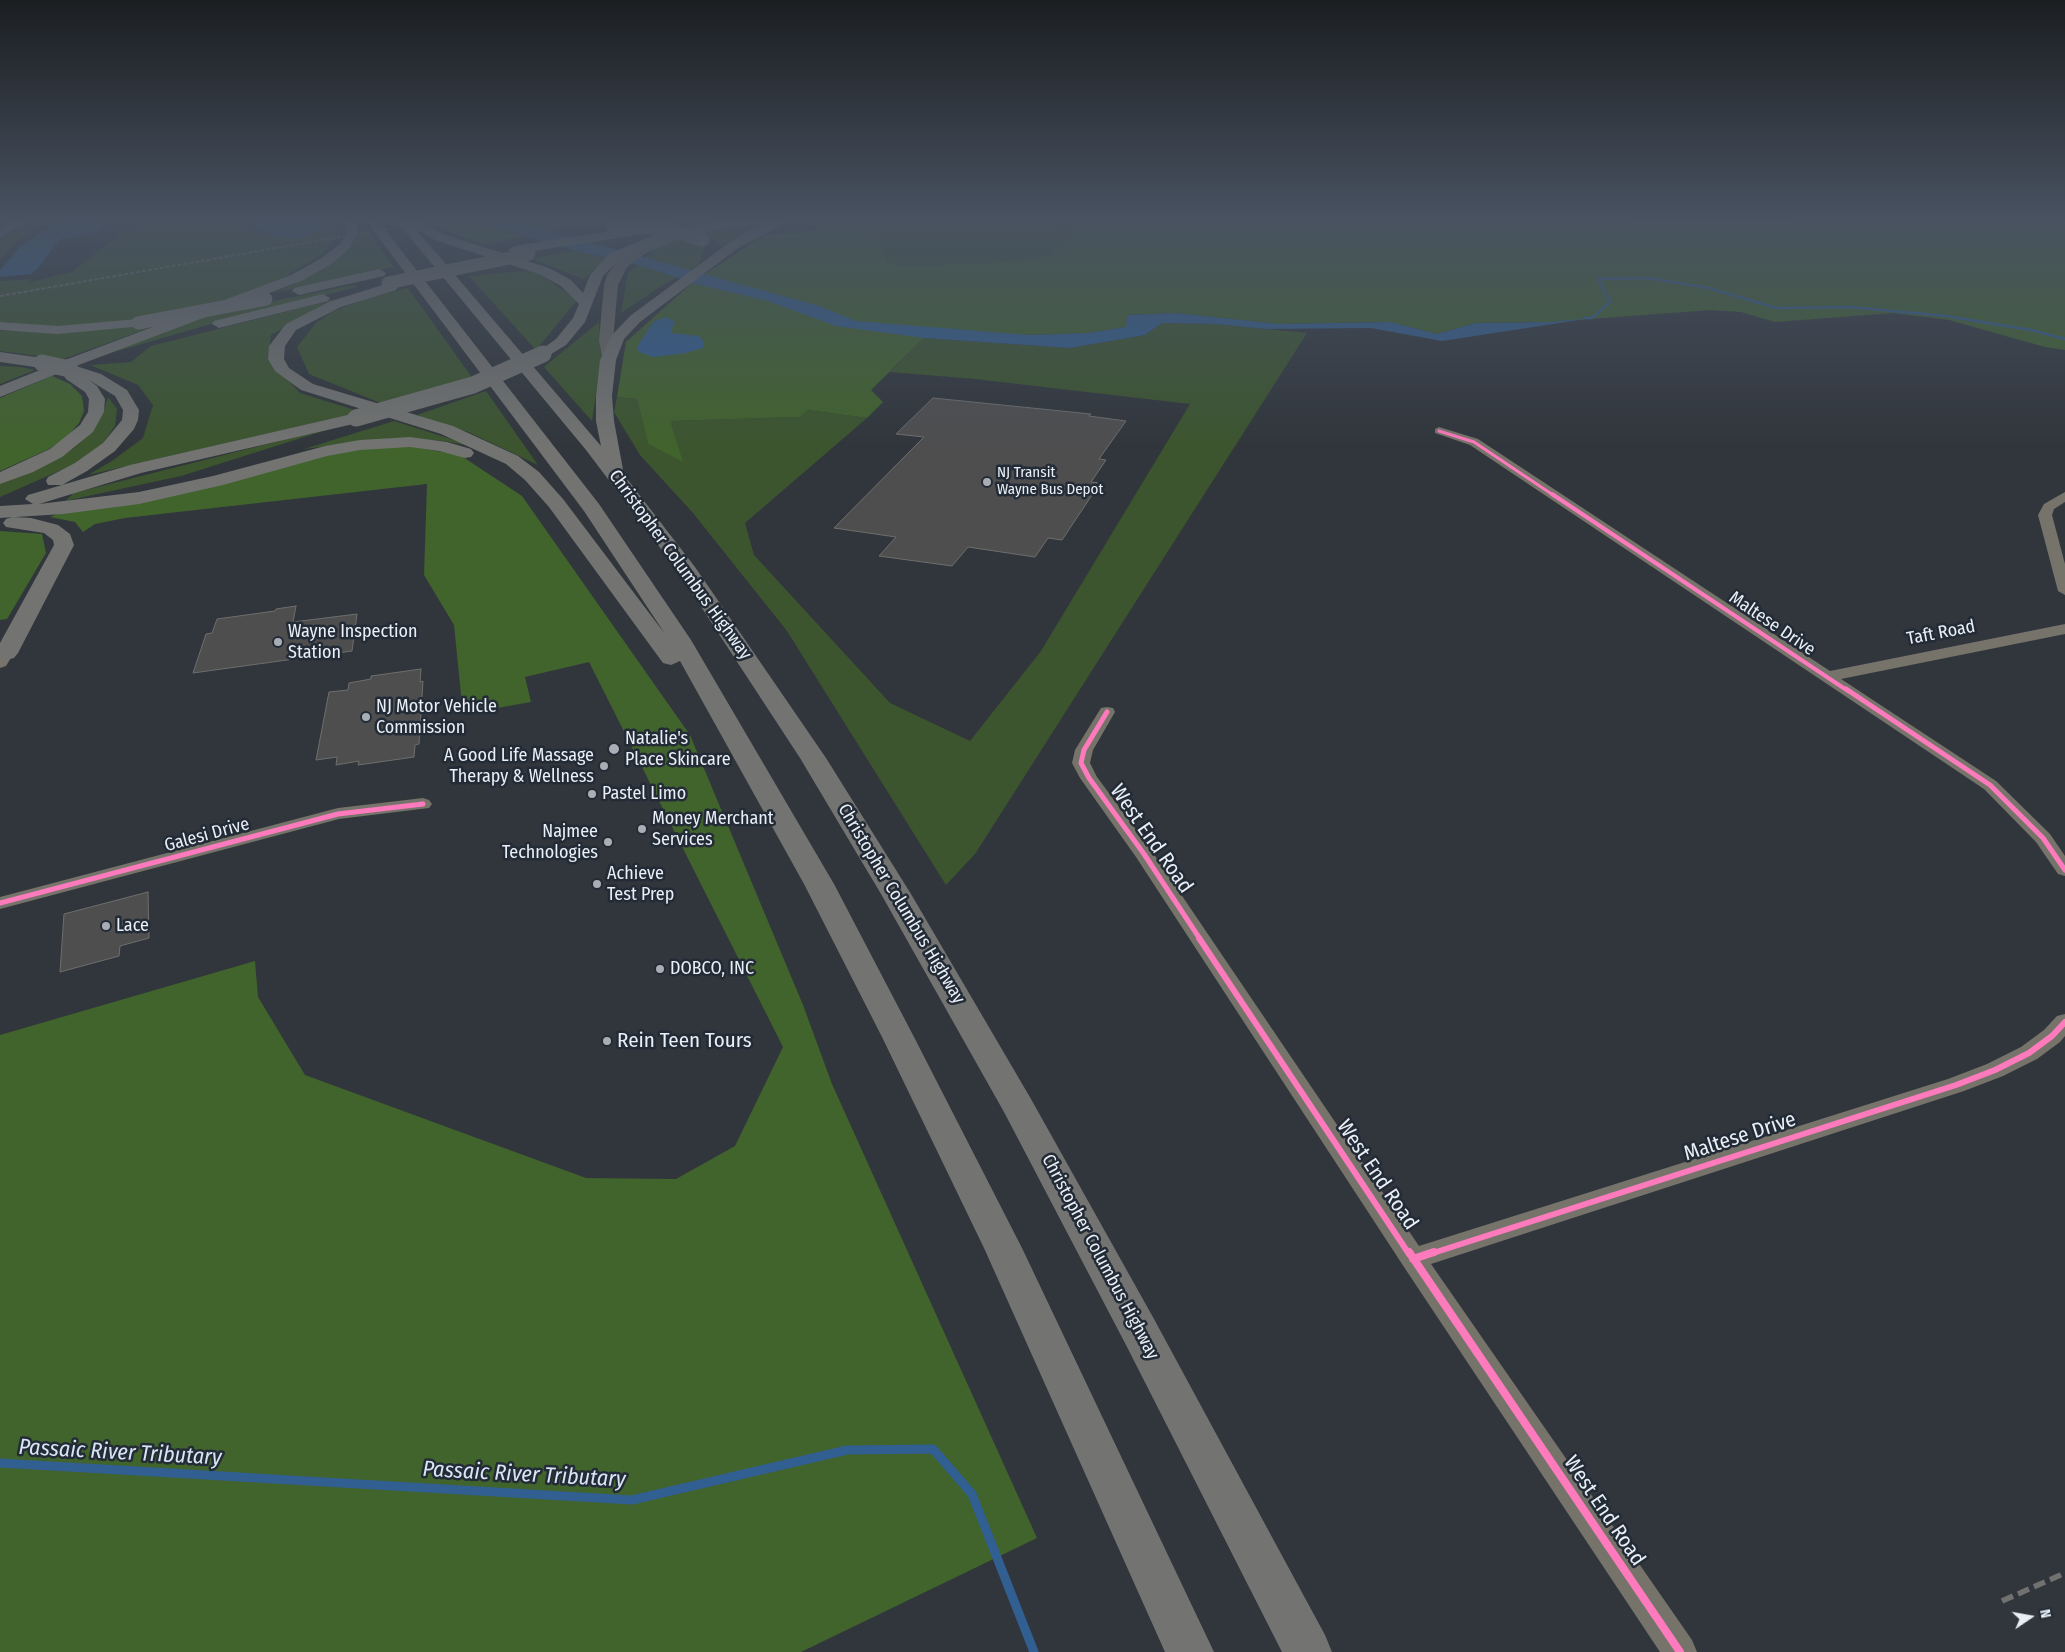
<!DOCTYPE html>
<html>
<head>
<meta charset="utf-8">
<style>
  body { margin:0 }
  #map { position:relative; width:2065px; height:1652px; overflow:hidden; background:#31363c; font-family:"Fira Sans Condensed",sans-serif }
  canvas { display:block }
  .north { position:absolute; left:2005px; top:1592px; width:50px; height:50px; -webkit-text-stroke:4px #232b36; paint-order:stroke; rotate:78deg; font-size:14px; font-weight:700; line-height:20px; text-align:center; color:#e9eff6 }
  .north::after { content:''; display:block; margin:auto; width:18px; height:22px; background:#e9eff6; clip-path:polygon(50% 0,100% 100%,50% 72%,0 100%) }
</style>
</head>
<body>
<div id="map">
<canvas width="2065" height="1652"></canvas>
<div class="north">N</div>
</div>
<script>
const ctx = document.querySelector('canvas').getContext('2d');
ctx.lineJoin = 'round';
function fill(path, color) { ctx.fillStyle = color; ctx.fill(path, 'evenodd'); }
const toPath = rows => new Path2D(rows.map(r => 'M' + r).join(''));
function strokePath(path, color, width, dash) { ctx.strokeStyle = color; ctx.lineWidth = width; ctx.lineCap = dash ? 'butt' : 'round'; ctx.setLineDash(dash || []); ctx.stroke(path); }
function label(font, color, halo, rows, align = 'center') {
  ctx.font = font + ' "Fira Sans Condensed",sans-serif'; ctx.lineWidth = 5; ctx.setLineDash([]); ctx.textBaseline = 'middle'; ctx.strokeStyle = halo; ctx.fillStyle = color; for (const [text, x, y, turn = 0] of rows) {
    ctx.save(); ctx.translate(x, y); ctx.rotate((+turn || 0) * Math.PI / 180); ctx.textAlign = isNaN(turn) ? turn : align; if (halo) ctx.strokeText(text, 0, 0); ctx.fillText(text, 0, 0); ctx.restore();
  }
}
const green = toPath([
  [32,218,51,218,14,243,0,261,0,241],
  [141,218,243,218,264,232,276,237,293,238,308,235,324,226,320,218,337,218,338,235,322,254,272,285,224,301,137,320,62,327,0,322,0,295,3,294,0,294,0,281,34,279,26,283,72,272],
  [849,218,1038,218,1058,222,1076,232,1052,255,1001,262,905,266,887,261,881,239],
  [779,220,721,247,713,238,697,232],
  [368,231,394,267,273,293,292,285,339,257,353,244,358,232],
  [682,238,704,247,699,265,658,288,621,313,628,273,655,249],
  [573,250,607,258,584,279,532,259],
  [534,270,577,300,536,350,469,276],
  [353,285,357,287,204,326,104,355,213,313],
  [408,288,473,379,388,406,309,374,297,347,316,323,332,312,376,295],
  [336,299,271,335,268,358,300,393,361,412,88,475,112,461,143,438,153,405,138,385,90,365,131,362,151,346],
  [166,322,63,359,0,351,0,331,84,331],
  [599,322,601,360,592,421,544,367],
  [1162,323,1217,324,1307,333,975,854,946,885,787,631,693,513,640,455,614,412,617,397,637,399,648,444,682,461,669,421,799,417,807,410,867,418,745,523,754,555,890,703,970,741,1041,651,1190,404,975,379,890,372,924,338,1070,348,1145,335],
  [0,366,21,367,35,370,0,384],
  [486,391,538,465,468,432,417,415],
  [108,397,117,409,115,426,103,443,77,463,0,497,0,482,46,464,74,448,92,432,103,414],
  [394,421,476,447,444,441,395,438,304,449],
  [339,426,181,476,65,501,74,493]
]);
const forest = toPath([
  [423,218,463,218,523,236,487,245,432,227],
  [497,218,693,218,653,225,599,225,546,232],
  [833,218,849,218,881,239,887,261,905,266,1001,262,1052,255,1076,232,1058,222,1038,218,2065,218,2065,350,2045,347,1949,320,1893,313,1775,322,1741,312,1711,310,1549,322,1476,323,1437,334,1390,322,1279,324,1176,313,1127,315,1126,327,1088,333,924,338,871,390,883,402,867,418,808,410,799,417,670,421,683,462,648,444,637,399,617,397,626,342,692,283,764,235,807,232],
  [52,376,70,384,82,396,84,411,79,423,67,437,49,449,0,471,0,398],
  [376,447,414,447,460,455,522,496,690,735,803,1005,832,1084,1037,1538,801,1652,0,1652,0,1035,255,961,258,997,305,1075,586,1178,676,1179,735,1146,783,1047,589,662,525,677,531,702,463,714,454,625,424,575,427,484,125,518,95,524,83,532,75,522,50,517,59,513,141,503,325,455],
  [0,531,42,534,46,553,7,619,0,620]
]);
const water = toPath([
  [63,218,111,218,96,233,60,239,37,269,31,274,0,277,0,270,21,246],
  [320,218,324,227,308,235,293,238,276,237,242,219],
  [474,218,497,218,600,245,819,306,856,321,1029,335,1088,333,1126,327,1127,315,1176,313,1279,324,1390,322,1437,334,1476,323,1549,322,1592,318,1442,341,1371,328,1265,329,1217,324,1162,323,1145,335,1070,348,924,338,836,326,768,301,692,283,650,268,573,250,467,219],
  [666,317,675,322,671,330,672,333,699,336,704,342,703,348,686,353,653,357,639,352,637,348,640,342,653,322]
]);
const streamFar1 = toPath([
  [1585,318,1592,318,1610,302,1598,279,1649,278,1709,288,1776,308,1850,307,1946,316,2031,330,2065,339]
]);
const stream = toPath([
  [0,1463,632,1500,847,1450,933,1449,972,1494,1034,1652]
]);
const building = toPath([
  [933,398,1091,414,1089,416,1126,421,1099,459,1106,460,1091,482,1100,483,1062,540,1048,538,1035,557,968,547,952,566,879,556,896,537,834,528,924,437,896,434,933,398],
  [296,606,293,622,357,614,352,651,193,673,206,634,212,633,217,619,275,611,276,609,296,606],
  [421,669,420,682,423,681,420,727,419,744,415,745,414,757,358,765,359,761,336,765,337,757,316,760,329,692,348,690,349,683,371,679,371,676,421,669],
  [148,892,149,938,120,946,119,956,60,972,64,914,148,892]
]);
const street = toPath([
  [1439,427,1478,439,1830,671,2065,624,2065,634,1841,679,1996,781,2050,834,2065,856,2065,876,2058,874,2036,842,1984,789,1470,445,1435,433,1435,429,1439,427],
  [2065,492,2065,502,2054,509,2052,515,2065,564,2065,595,2058,591,2038,515,2044,504,2065,492],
  [6,648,14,653,6,666,0,668,0,650,6,648],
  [1107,707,1113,708,1115,712,1093,750,1090,763,1097,777,1151,850,1419,1246,1948,1079,1987,1064,2021,1047,2044,1030,2057,1016,2065,1014,2065,1036,2060,1042,2037,1059,2003,1076,1964,1091,1431,1264,1692,1640,1697,1652,1660,1652,1404,1267,1136,857,1080,778,1072,763,1075,750,1101,708,1107,707],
  [423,798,429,800,432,804,429,808,339,819,0,909,0,897,338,808,423,798]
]);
const secondary = toPath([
  [1581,218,1712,219,1832,218,1826,221,1712,225,1587,221,1581,218]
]);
const primary = toPath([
  [748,218,776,218,770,222,705,232,674,241,646,253,627,267,618,285,613,340,616,360,613,363,603,363,599,340,604,285,607,275,617,261,638,247,666,235,704,225,748,218]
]);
const highway = toPath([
  [18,218,32,218,0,238,0,229,18,218],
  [344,218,356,218,358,235,347,251,330,265,301,281,76,366,101,374,127,390,139,410,138,420,134,429,115,451,87,471,62,485,48,485,46,481,48,477,75,463,103,443,122,420,123,410,115,396,89,380,97,386,105,399,104,412,93,432,62,457,33,472,0,484,0,472,50,449,80,425,88,412,89,399,85,392,66,379,64,376,66,373,64,371,0,397,0,386,65,360,291,275,320,259,339,245,346,235,344,218],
  [364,218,376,218,599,504,691,640,834,884,914,1037,1022,1248,1214,1652,1165,1652,984,1248,882,1037,804,884,680,661,671,665,663,663,549,507,525,480,506,464,441,434,301,390,275,371,268,359,269,346,286,324,331,301,386,284,396,284,398,287,396,290,341,307,296,330,285,346,284,359,289,368,313,384,453,426,518,456,539,472,563,499,665,634,584,511,364,218],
  [394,218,414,218,443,234,549,268,571,280,583,293,590,275,609,254,658,233,732,218,755,218,749,222,666,239,619,260,603,276,585,322,566,345,543,359,535,354,556,339,573,318,579,304,561,286,539,274,435,240,415,228,601,446,596,421,596,396,600,360,612,335,630,316,730,242,756,227,779,218,796,218,738,248,640,322,624,339,616,360,612,396,614,421,624,475,695,567,826,758,911,894,1031,1099,1154,1319,1325,1635,1332,1652,1282,1652,1126,1345,1004,1112,881,894,800,758,677,570,586,450,394,218],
  [652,225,658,229,656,232,514,254,508,250,514,246,652,225],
  [379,269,386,273,384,276,299,295,292,291,294,288,379,269],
  [323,294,330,298,328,301,219,328,212,324,214,321,323,294],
  [138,319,145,323,143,326,58,334,0,330,0,322,58,326,138,319],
  [0,352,42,358,50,363,42,368,0,362,0,352],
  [356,413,362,414,364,418,362,422,141,473,39,504,139,492,213,476,325,446,360,440,410,437,447,442,471,449,474,453,471,457,465,458,439,451,410,447,360,450,327,456,223,485,139,504,63,514,0,518,0,506,33,504,25,499,28,495,130,465,356,413],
  [13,517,31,518,58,525,70,534,74,545,18,653,14,658,6,660,0,658,0,643,54,545,53,540,44,533,6,527,3,523,6,519,13,517]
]);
const railFar1 = toPath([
  [0,296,449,218]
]);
const rail = toPath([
  [2002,1601,2065,1573]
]);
const highwayBridgeFar1 = toPath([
  [613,227,669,229,703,240],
  [388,283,529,254],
  [138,323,266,299]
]);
const highwayBridge = toPath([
  [42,363,70,369],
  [356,418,473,385,543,354]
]);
const cyclewayFar4 = toPath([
  [1439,431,1474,442,1553,495]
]);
const cyclewayFar3 = toPath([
  [1552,494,1848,691]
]);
const cyclewayFar2 = toPath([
  [1846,689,1990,785,2043,838,2065,870],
  [1107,712,1084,750,1081,763,1089,778,1144,854,1200,939],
  [0,903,338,814,423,804]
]);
const cyclewayFar1 = toPath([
  [1199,938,1409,1254],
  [1430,1254,1956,1085,1995,1070,2029,1053,2052,1036,2065,1022]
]);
const cycleway = toPath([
  [1409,1252,1680,1652],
  [1413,1259,1434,1252]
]);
const markers = [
  [987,482,5,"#a9aeb5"],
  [278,642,5,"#a9aeb5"],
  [366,717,5,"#a9aeb5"],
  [614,749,6,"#a9aeb5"],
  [604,766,5,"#a9aeb5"],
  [592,794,5,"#a9aeb5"],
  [642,829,5,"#a9aeb5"],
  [608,842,5,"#a9aeb5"],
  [597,884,5,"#a9aeb5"],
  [106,926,5,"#a9aeb5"],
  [660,969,5,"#a9aeb5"],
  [607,1041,5,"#a9aeb5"]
];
const farPoinames = [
  ["NJ Transit",997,473],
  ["Wayne Bus Depot",997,490]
];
const streetNames = [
  ["Christopher Columbus Highway",680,565,54],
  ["Maltese Drive",1772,624,34],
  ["Taft Road",1941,633,-11],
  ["Galesi Drive",207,835,-15],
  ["Christopher Columbus Highway",901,904,59],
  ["Christopher Columbus Highway",1100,1257,62]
];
const poiNames = [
  ["Wayne Inspection",288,632],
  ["Station",288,653],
  ["NJ Motor Vehicle",376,707],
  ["Commission",376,728],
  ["Natalie's",625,739],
  ["Place Skincare",625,760],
  ["A Good Life Massage",594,756,"right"],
  ["Therapy & Wellness",594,777,"right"],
  ["Pastel Limo",602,794],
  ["Money Merchant",652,819],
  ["Services",652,840],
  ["Najmee",598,832,"right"],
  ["Technologies",598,853,"right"],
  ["Achieve",607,874],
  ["Test Prep",607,895],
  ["Lace",116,926],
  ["DOBCO, INC",670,969]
];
const nearStreetnames = [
  ["West End Road",1151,839,55],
  ["Maltese Drive",1740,1137,-18],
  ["West End Road",1377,1175,56],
  ["West End Road",1604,1511,56]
];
const nearPoinames = [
  ["Rein Teen Tours",617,1041]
];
const nearWaternames = [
  ["Passaic River Tributary",120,1453,3],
  ["Passaic River Tributary",524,1475,3]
];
fill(green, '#3c552e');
fill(forest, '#41632c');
fill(water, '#325f92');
strokePath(streamFar1, '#325f92', 2.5);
strokePath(stream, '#325f92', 9);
fill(building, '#4e4e4f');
strokePath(building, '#6e6e6e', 1);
fill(street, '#76736b');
fill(secondary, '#6d6d66');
fill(primary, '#6c6b65');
fill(highway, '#737472');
strokePath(railFar1, '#717270', 2, [4, 2]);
strokePath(rail, '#717270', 5.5, [12, 5.5]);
strokePath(highwayBridgeFar1, '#737472', 13);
strokePath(highwayBridge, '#737472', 17);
strokePath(cyclewayFar4, '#fd7abc', 3);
strokePath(cyclewayFar3, '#fd7abc', 4);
strokePath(cyclewayFar2, '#fd7abc', 5);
strokePath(cyclewayFar1, '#fd7abc', 6);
strokePath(cycleway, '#fd7abc', 8);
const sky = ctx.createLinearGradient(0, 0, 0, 449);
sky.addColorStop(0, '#1b1e21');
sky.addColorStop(0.49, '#485261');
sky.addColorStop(1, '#48526100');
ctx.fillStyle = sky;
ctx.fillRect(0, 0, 2065, 449);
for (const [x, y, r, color] of markers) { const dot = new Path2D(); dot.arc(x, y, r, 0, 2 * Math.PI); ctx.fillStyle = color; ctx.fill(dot); strokePath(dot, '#232b36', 2); }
label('15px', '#e9eff6', '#232b36', farPoinames, 'left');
label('18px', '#e9eff6', '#232b36', streetNames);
label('18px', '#e9eff6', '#232b36', poiNames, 'left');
label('21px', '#e9eff6', '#232b36', nearStreetnames);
label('21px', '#e9eff6', '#232b36', nearPoinames, 'left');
label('italic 22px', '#d7e5f5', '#232b36', nearWaternames);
</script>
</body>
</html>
